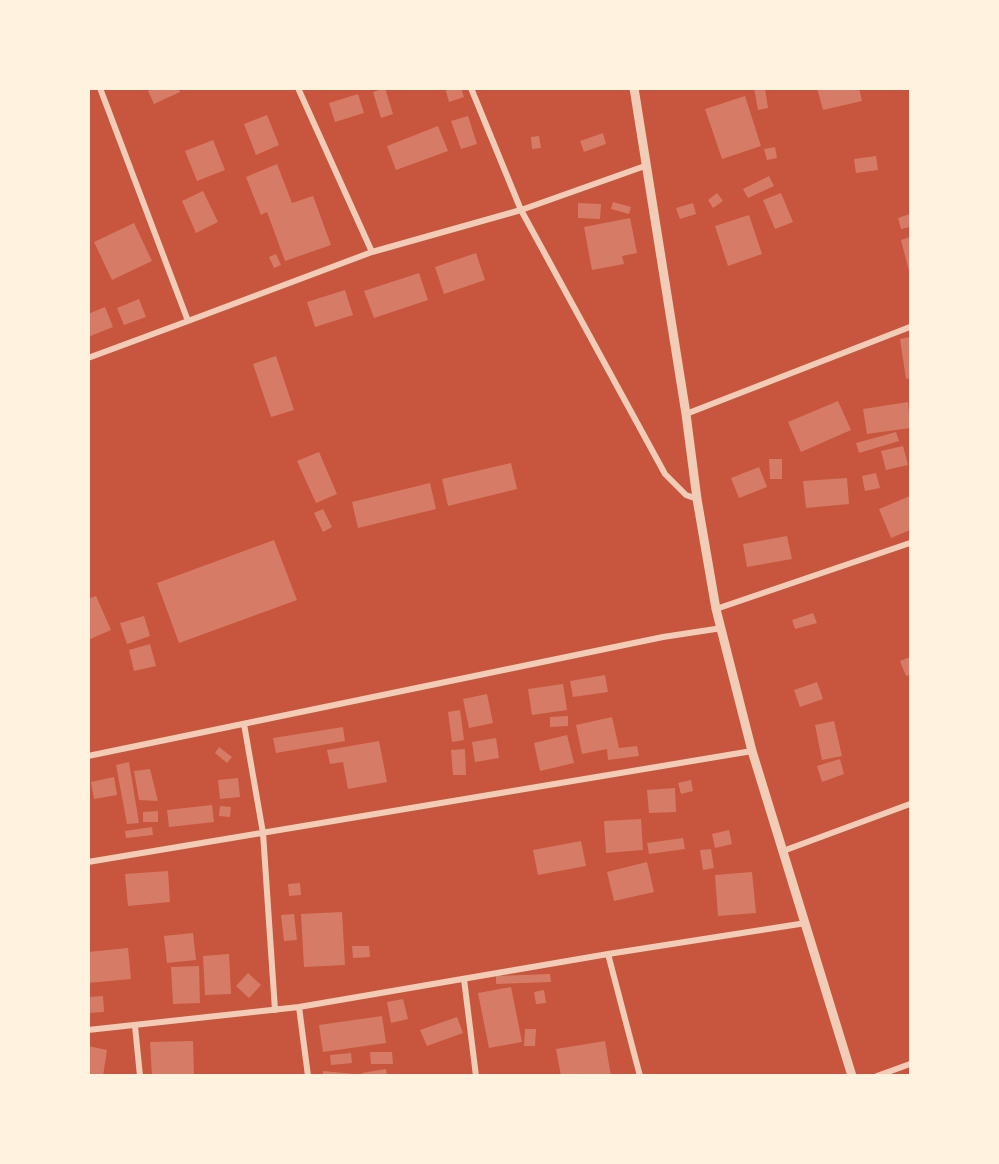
<!DOCTYPE html>
<html>
<head>
<meta charset="utf-8">
<style>
  body { margin:0 }
  #map { position:relative; width:999px; height:1164px; overflow:hidden; background:#c8553d; font-family:Ubuntu,sans-serif }
  canvas { display:block }
  .frame { position:absolute; inset:0; border:90px solid #fff3e0; pointer-events:none }
</style>
</head>
<body>
<div id="map">
<canvas width="999" height="1164"></canvas>
<div class="frame"></div>
</div>
<script>
const ctx = document.querySelector('canvas').getContext('2d');
ctx.lineJoin = 'round';
function fill(path, color) { ctx.fillStyle = color; ctx.fill(path, 'evenodd'); }
const toPath = rows => new Path2D(rows.map(r => 'M' + r).join(''));
function strokePath(path, color, width, dash) { ctx.strokeStyle = color; ctx.lineWidth = width; ctx.lineCap = dash ? 'butt' : 'round'; ctx.setLineDash(dash || []); ctx.stroke(path); }
const building = toPath([
  [153,88,178,88,180,92,154,104,148,91],
  [385,88,393,114,381,118,373,92],
  [445,88,461,88,464,97,449,102],
  [754,88,765,88,768,108,758,110],
  [817,88,859,88,862,101,823,110],
  [358,94,364,113,335,122,329,103],
  [745,96,761,146,722,159,705,109],
  [267,115,279,145,256,155,244,124],
  [468,116,477,144,461,149,451,121],
  [438,126,448,151,396,170,387,146],
  [603,133,606,144,584,152,580,141],
  [539,136,541,148,532,149,531,137],
  [213,140,225,170,197,181,185,151],
  [775,147,777,158,767,160,764,149],
  [876,156,878,170,856,173,854,159],
  [277,164,292,203,313,196,331,245,285,261,267,212,261,215,246,177],
  [769,176,774,186,748,198,743,189],
  [203,191,218,222,196,233,182,201],
  [717,193,723,201,713,208,708,200],
  [781,193,793,222,775,229,763,200],
  [613,202,631,207,629,214,611,209],
  [578,203,601,204,600,219,578,218],
  [693,203,696,214,680,219,676,208],
  [910,214,910,227,901,229,898,218],
  [749,215,762,254,728,266,715,226],
  [630,218,637,253,622,256,624,264,592,270,584,227],
  [134,223,152,261,112,280,94,242],
  [910,237,910,275,901,240],
  [476,253,485,280,444,294,435,267],
  [276,254,281,265,274,268,269,257],
  [419,273,428,300,374,318,364,291],
  [345,290,353,315,315,327,307,302],
  [139,299,146,317,124,325,117,308],
  [105,307,113,327,88,337,88,314],
  [910,337,910,378,906,379,900,339],
  [276,356,294,410,271,417,253,364],
  [838,401,851,430,801,452,788,422],
  [908,402,910,428,867,434,863,409],
  [896,432,899,441,859,453,856,443],
  [903,446,908,465,886,470,881,451],
  [319,452,337,494,316,503,297,461],
  [769,459,782,459,782,479,770,479],
  [511,463,517,489,448,506,442,479],
  [759,467,767,487,739,498,731,478],
  [876,473,880,488,865,491,862,476],
  [847,478,849,504,806,508,803,481],
  [430,483,436,509,358,528,352,502],
  [910,496,910,530,891,538,879,509],
  [323,509,332,527,323,532,314,513],
  [787,536,792,559,747,567,743,544],
  [274,540,297,600,179,643,157,583],
  [96,596,111,630,88,640,88,599],
  [813,613,817,623,795,629,792,620],
  [144,616,150,636,127,644,120,623],
  [150,644,156,666,134,671,129,650],
  [910,657,910,675,906,676,900,661],
  [605,675,608,692,573,697,570,681],
  [817,682,823,699,800,707,794,690],
  [563,684,567,710,532,715,528,689],
  [487,694,493,723,469,728,463,699],
  [460,710,464,740,452,742,448,712],
  [568,716,568,726,550,727,550,717],
  [612,717,619,748,637,746,639,756,608,760,607,749,582,754,576,725],
  [834,721,842,756,822,760,815,725],
  [343,727,345,741,276,753,273,738],
  [567,735,574,763,540,771,534,743],
  [496,738,499,758,475,762,472,742],
  [379,741,387,782,348,789,343,762,330,764,327,750],
  [219,747,232,757,227,763,215,753],
  [465,749,466,775,453,775,451,750],
  [840,759,844,774,822,782,817,766],
  [129,762,139,823,127,824,116,765],
  [150,769,158,801,139,800,134,771],
  [114,777,117,795,94,799,91,782],
  [238,778,240,797,220,799,218,780],
  [691,780,693,791,681,794,678,783],
  [675,788,676,812,649,813,647,790],
  [212,805,214,822,169,827,167,810],
  [220,806,231,807,230,817,219,816],
  [158,811,158,822,143,822,143,812],
  [641,819,643,850,606,853,604,821],
  [152,827,153,835,126,838,125,831],
  [729,830,732,844,715,848,712,834],
  [683,838,685,849,649,854,647,843],
  [581,841,586,866,538,875,533,850],
  [711,849,714,868,703,870,700,850],
  [647,862,654,892,614,901,607,872],
  [168,871,170,902,128,906,125,874],
  [752,872,756,913,718,916,715,875],
  [300,883,301,895,289,896,288,884],
  [342,912,345,965,304,967,301,914],
  [294,914,297,940,284,941,281,915],
  [193,933,196,960,167,963,164,936],
  [352,946,369,946,370,957,353,958],
  [128,948,131,979,88,983,88,952],
  [229,954,231,994,205,995,203,956],
  [199,966,200,1003,173,1004,171,967],
  [248,973,261,985,249,998,236,986],
  [550,974,551,982,496,984,496,976],
  [511,987,522,1042,489,1048,478,993],
  [544,990,546,1003,536,1004,534,992],
  [103,996,104,1012,88,1013,88,997],
  [403,999,408,1019,391,1023,387,1002],
  [382,1016,386,1043,323,1052,319,1025],
  [457,1017,463,1033,427,1046,420,1030],
  [525,1029,536,1029,535,1046,524,1046],
  [193,1041,194,1076,152,1076,150,1042],
  [605,1041,611,1076,561,1076,556,1049],
  [88,1046,107,1050,103,1076,88,1076],
  [370,1052,392,1052,393,1064,371,1064],
  [351,1053,352,1063,331,1065,330,1055],
  [386,1069,387,1076,363,1076,362,1073],
  [323,1071,354,1074,354,1076,323,1076]
]);
const minor = toPath([
  [100,88,188,321,372,252,521,210,645,166],
  [298,88,372,252],
  [471,88,521,210,665,474,686,495,697,499],
  [88,358,188,321],
  [686,414,910,327],
  [716,609,910,543],
  [244,724,263,833,275,1010],
  [88,756,663,637,722,628],
  [783,851,910,804],
  [88,862,752,751],
  [608,954,640,1076],
  [464,979,476,1076],
  [299,1007,308,1076],
  [135,1026,140,1076],
  [88,1030,299,1007,608,954,806,923],
  [877,1076,910,1064]
]);
const tertiary = toPath([
  [634,88,686,414,697,499,716,609,752,751,852,1076]
]);
fill(building, '#d67c66');
strokePath(minor, '#f1ccb7', 6);
strokePath(tertiary, '#f1ccb7', 9);
</script>
</body>
</html>
